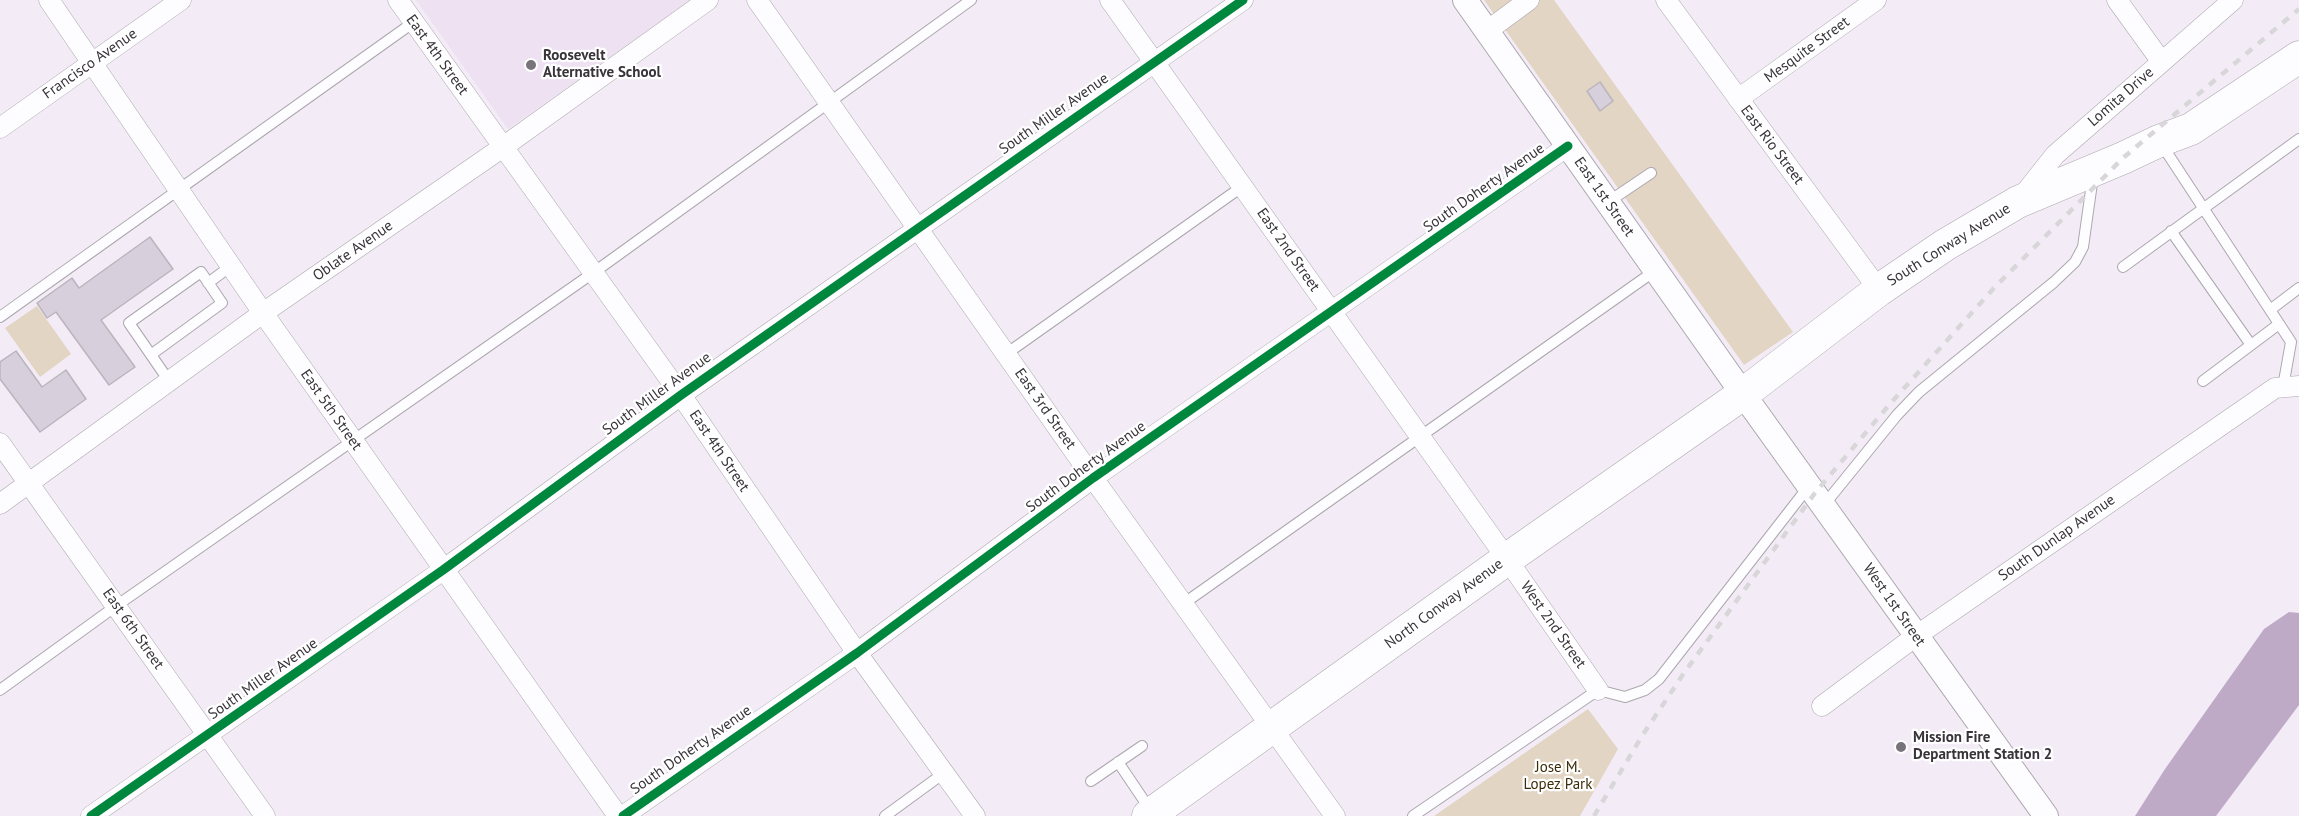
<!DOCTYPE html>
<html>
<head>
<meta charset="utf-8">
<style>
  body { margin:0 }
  canvas { display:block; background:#f3ecf6 }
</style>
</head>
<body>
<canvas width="2299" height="816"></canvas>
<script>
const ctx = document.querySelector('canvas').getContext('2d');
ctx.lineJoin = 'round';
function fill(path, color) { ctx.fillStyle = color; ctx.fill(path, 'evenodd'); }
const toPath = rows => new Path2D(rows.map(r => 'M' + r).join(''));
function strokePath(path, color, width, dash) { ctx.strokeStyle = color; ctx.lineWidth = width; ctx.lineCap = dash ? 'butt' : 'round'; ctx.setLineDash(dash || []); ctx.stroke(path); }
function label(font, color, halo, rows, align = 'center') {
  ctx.font = font + ' "PT Sans",sans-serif'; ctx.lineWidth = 4.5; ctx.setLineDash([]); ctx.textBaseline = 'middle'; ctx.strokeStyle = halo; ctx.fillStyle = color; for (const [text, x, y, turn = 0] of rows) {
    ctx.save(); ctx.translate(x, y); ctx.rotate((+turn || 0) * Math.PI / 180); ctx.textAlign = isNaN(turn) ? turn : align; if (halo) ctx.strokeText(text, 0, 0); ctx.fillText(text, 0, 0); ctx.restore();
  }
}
const built = toPath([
  [416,0,690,0,508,129]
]);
const green = toPath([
  [1484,0,1554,0,1793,332,1744,365],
  [37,306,71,354,40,377,5,328],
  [1588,709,1618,749,1580,816,1434,816]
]);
const water = toPath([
  [2289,612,2299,613,2299,705,2216,816,2135,816,2165,769,2264,629]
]);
const building = toPath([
  [1600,82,1613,101,1600,111,1587,91,1600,82],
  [150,237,173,269,101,320,135,367,109,385,56,312,47,318,37,303,72,278,79,288,150,237],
  [16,351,42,387,66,370,86,399,40,432,0,379,0,362,16,351]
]);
const service = toPath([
  [2160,142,2291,342,2283,387],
  [1608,202,1651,173],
  [2171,231,2251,345],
  [2123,267,2299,139],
  [208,283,231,266],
  [2270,310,2299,288],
  [0,317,414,22],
  [152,354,222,303,201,272,129,323,169,381],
  [1006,354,1243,186],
  [2203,381,2279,324],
  [1824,505,1897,415,1919,392,2054,282,2075,262,2083,247,2093,176],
  [1183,604,1656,270],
  [0,690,116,606,593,273,971,0],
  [1118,762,1151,811],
  [1091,781,1142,746],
  [885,816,944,773],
  [1413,816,1598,690,1625,697,1645,690,1659,679,1809,486]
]);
const minor = toPath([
  [49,0,263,313,618,816],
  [398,0,681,395,857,653,975,816],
  [757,0,1093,478,1335,816],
  [1110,0,1507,559,1598,690],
  [1666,0,1879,290],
  [2117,0,2161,61],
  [1487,31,1529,0],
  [1738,99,1876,0],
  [0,128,181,0],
  [2021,198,2055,155,2233,0],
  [0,443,265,816],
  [0,504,263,313,503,147,708,0],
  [1822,706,1916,636,2275,388,2299,386],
  [91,816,443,570,681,395,1243,0],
  [623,816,857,653,1093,478,1568,146]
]);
const tertiary = toPath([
  [1465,0,1743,394,2046,816]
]);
const primary = toPath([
  [1148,816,1507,559,1743,394,1879,290,1945,245,2018,202,2123,158,2159,141,2191,129,2299,57]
]);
const rail = toPath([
  [1594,816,1642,736,1684,673,1815,493,1889,405,1994,288,2123,158,2299,9]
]);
const cycleway = toPath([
  [91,816,443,570,681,395,1243,0],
  [623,816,857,653,1093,478,1568,146]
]);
const markers = [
  [531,65,6,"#79747c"],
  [1901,747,6,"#79747c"]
];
const streetNames = [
  ["Mesquite Street",1807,50,-36],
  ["East 4th Street",437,55,54],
  ["Francisco Avenue",90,64,-35],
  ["Lomita Drive",2121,97,-41],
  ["South Miller Avenue",1054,114,-35],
  ["East Rio Street",1772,145,53],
  ["South Doherty Avenue",1484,188,-35],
  ["East 1st Street",1604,197,55],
  ["South Conway Avenue",1949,245,-32],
  ["East 2nd Street",1288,250,55],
  ["Oblate Avenue",353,251,-35],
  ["South Miller Avenue",657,394,-36],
  ["East 3rd Street",1045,409,55],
  ["East 5th Street",331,410,55],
  ["East 4th Street",719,451,56],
  ["South Doherty Avenue",1086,467,-36],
  ["South Dunlap Avenue",2057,538,-35],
  ["North Conway Avenue",1444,604,-36],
  ["West 1st Street",1894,605,55],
  ["West 2nd Street",1553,625,55],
  ["East 6th Street",133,629,55],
  ["South Miller Avenue",263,679,-35],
  ["South Doherty Avenue",691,750,-35]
];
const poiNames = [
  ["Roosevelt",543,56],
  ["Alternative School",543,73],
  ["Mission Fire",1913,738],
  ["Department Station 2",1913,755]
];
const parkNames = [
  ["Jose M.",1558,768],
  ["Lopez Park",1558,785]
];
fill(built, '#ede1f2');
fill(green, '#e2d5c4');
fill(water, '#beaac6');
fill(building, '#d8cfdc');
strokePath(building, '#bab5bc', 1.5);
strokePath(service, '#aca7ad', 12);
strokePath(minor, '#aca7ad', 21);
strokePath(tertiary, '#aca7ad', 26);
strokePath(primary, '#aca7ad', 33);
strokePath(service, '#fdfcfe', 10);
strokePath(minor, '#fdfcfe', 20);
strokePath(tertiary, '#fdfcfe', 24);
strokePath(primary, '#fdfcfe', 32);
strokePath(rail, '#d8d6d8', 4.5, [8, 8]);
strokePath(cycleway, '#00873e', 9);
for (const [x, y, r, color] of markers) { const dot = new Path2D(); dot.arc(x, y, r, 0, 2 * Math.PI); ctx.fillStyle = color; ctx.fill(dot); strokePath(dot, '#fff', 2); }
label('15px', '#38343a', '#fff', streetNames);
label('bold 15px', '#38343a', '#fff', poiNames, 'left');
label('15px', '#3b2c09', '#fff', parkNames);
</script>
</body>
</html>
